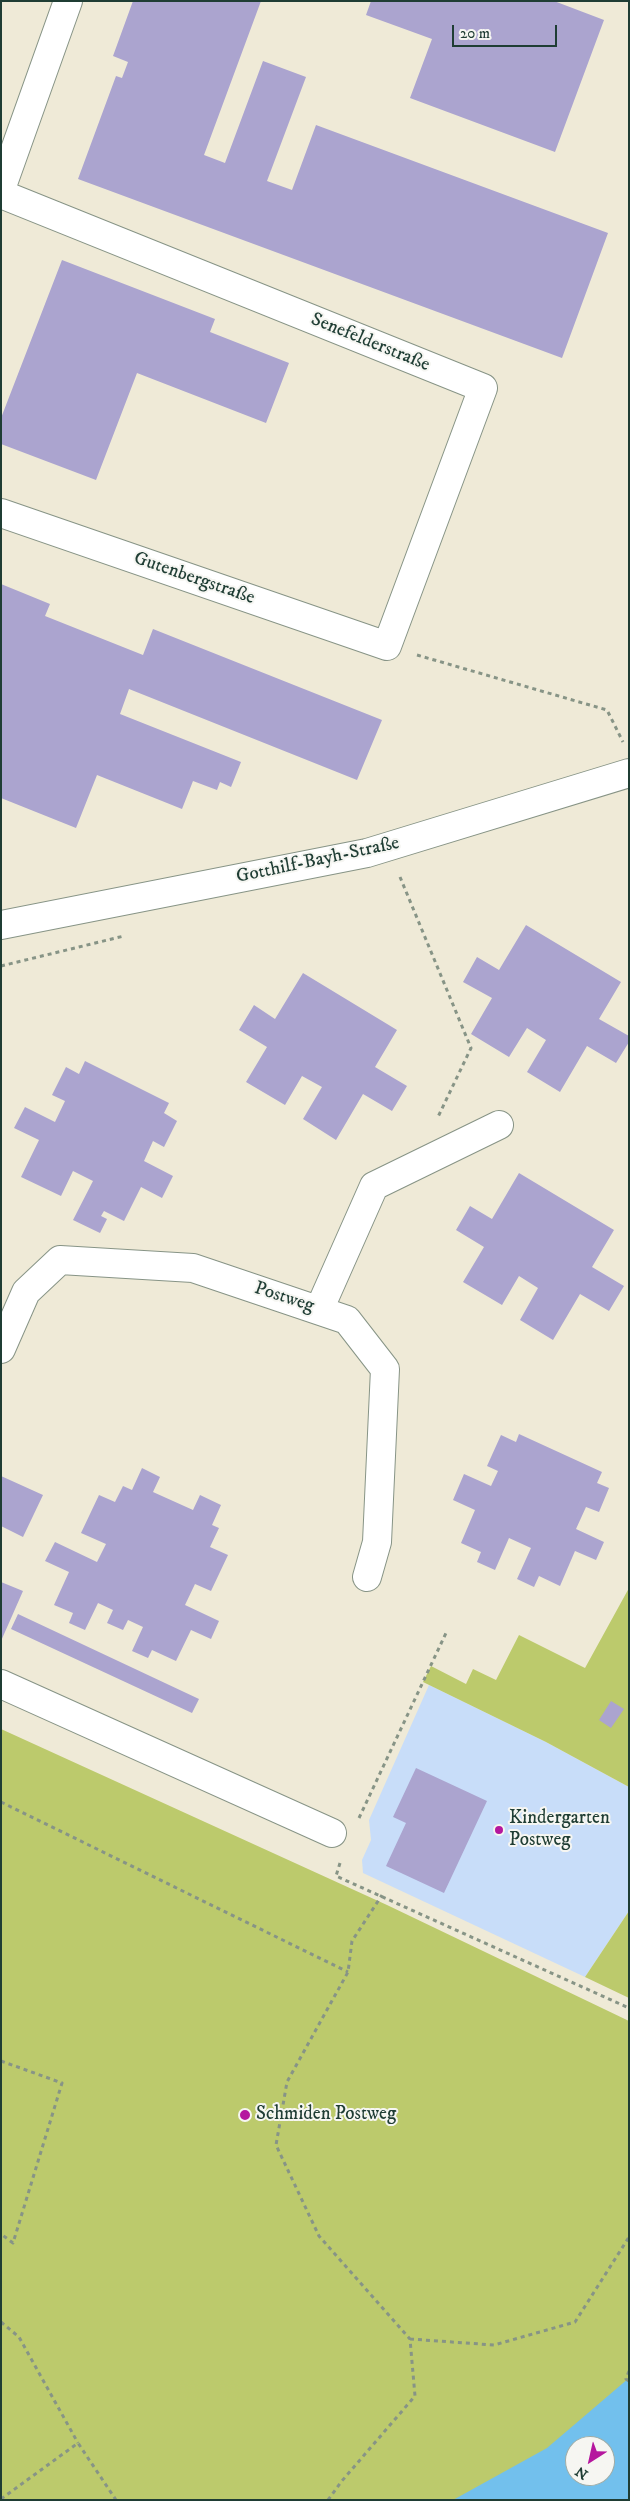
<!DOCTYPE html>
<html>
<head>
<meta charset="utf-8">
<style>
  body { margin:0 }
  #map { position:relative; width:630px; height:2501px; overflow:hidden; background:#efead7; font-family:"IM FELL DW Pica",serif }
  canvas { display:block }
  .frame { position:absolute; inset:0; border:2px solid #1f3d34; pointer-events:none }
  .north { position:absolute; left:565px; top:2436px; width:50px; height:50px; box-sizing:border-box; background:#f6f6f2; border:1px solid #a0aca6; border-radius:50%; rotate:215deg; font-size:14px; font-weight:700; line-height:20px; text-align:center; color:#1f3d34 }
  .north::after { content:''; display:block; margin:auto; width:18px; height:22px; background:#b5179e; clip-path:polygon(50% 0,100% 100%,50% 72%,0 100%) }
  .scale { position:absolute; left:452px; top:25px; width:105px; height:22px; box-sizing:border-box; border:2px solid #1f3d34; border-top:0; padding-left:6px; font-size:15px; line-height:18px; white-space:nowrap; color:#1f3d34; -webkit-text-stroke:4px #f6f6f2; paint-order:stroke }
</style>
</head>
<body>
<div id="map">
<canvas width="630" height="2501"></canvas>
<div class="frame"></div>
<div class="north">N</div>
<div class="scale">20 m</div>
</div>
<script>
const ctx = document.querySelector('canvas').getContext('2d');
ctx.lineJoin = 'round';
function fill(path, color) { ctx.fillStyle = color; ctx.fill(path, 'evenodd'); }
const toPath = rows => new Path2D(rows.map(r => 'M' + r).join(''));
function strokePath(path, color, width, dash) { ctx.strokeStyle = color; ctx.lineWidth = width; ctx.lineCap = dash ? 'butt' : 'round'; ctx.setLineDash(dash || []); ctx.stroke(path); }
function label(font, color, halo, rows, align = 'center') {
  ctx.font = font + ' "IM FELL DW Pica",serif'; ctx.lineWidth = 4; ctx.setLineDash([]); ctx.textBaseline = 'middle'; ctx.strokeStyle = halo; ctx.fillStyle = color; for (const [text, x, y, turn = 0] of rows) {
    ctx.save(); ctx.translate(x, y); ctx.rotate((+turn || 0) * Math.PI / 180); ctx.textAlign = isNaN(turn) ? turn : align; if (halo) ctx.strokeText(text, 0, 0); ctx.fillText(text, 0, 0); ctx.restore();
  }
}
const built = toPath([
  [423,1682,546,1742,629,1787,629,1911,585,1977,363,1873,362,1860,371,1840,369,1820,429,1685]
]);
const green = toPath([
  [629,1588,629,1787,546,1742,423,1682,431,1666,466,1684,473,1669,496,1680,519,1635,585,1668],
  [1,1729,387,1905,629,2021,629,2500,1,2500],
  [575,2446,605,2446,605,2476,575,2476],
  [629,1911,629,1998,585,1977]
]);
const water = toPath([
  [629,2378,629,2500,453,2500,547,2448],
  [575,2446,605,2446,605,2476,575,2476]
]);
const building = toPath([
  [133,1,261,1,204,155,225,163,263,61,306,77,267,181,292,190,316,125,608,233,562,358,78,179,116,76,122,78,128,62,113,56],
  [371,1,554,1,604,20,555,152,410,98,432,39,366,15],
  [62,260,215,319,210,332,289,363,266,423,137,373,96,480,1,444,1,418],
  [1,584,50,604,45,616,143,655,153,629,382,720,357,780,129,689,120,714,241,762,231,787,220,782,217,790,193,781,182,809,97,775,76,828,1,798],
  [526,925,621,982,599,1019,629,1036,629,1042,616,1063,587,1046,560,1092,527,1072,546,1040,527,1028,509,1057,471,1034,492,998,463,982,477,957,499,970],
  [303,973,397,1030,375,1067,407,1086,392,1111,363,1094,336,1140,303,1119,322,1087,302,1076,285,1105,246,1082,267,1047,239,1030,254,1005,275,1019],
  [85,1061,169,1103,164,1113,177,1121,164,1147,153,1141,144,1161,173,1176,162,1198,141,1187,124,1221,104,1211,101,1216,107,1219,100,1233,73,1220,93,1181,73,1171,61,1196,21,1177,39,1140,14,1128,25,1107,55,1122,65,1101,52,1095,66,1067,79,1074],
  [519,1173,614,1230,592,1267,624,1286,609,1311,580,1294,553,1340,520,1320,538,1288,519,1276,502,1305,463,1282,484,1247,456,1230,470,1206,492,1219],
  [519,1434,602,1472,597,1483,609,1488,599,1512,586,1507,576,1529,604,1542,596,1560,575,1551,560,1586,539,1576,534,1587,517,1579,531,1548,509,1538,495,1570,477,1562,481,1552,461,1543,475,1510,453,1500,464,1474,491,1486,498,1471,487,1466,501,1435,516,1442],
  [142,1468,160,1477,153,1492,193,1510,200,1495,221,1505,212,1525,219,1528,210,1547,228,1555,211,1591,195,1584,185,1605,219,1621,211,1639,191,1630,176,1661,152,1650,148,1658,132,1651,143,1627,128,1620,123,1630,107,1623,113,1610,98,1603,85,1630,69,1623,73,1613,54,1605,69,1572,45,1561,55,1542,97,1562,106,1544,81,1533,99,1495,115,1502,123,1486,132,1490],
  [1,1476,43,1495,23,1537,1,1526],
  [1,1582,23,1591,1,1641],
  [18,1614,199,1699,192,1713,11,1629],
  [611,1701,624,1709,611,1728,599,1720],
  [416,1768,487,1801,444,1893,386,1866,406,1823,393,1817]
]);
const path = toPath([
  [417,655,607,710,623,742],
  [400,877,471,1048,437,1119],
  [1,966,124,936],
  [1,1802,348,1972],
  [359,1818,446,1633],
  [340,1863,336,1876,629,2008],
  [1,2061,62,2083,13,2243,1,2234],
  [1,2322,19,2337,78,2443],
  [410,2339,494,2345,575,2322,629,2237],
  [629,2371,626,2379,629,2381],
  [1,2499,78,2443,116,2500],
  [328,2500,341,2482,415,2396,410,2339,319,2236,276,2145,287,2082,348,1972,352,1941,382,1895]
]);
const minor = toPath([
  [1,189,68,1],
  [1,194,483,388,387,646,1,513],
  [1,925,367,853,629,773],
  [319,1310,374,1186,499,1125],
  [1,1349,26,1292,60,1260,193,1268,347,1320,385,1369,377,1542,367,1577],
  [1,1684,332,1833]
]);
const markers = [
  [499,1830,5,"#b5179e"],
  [245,2115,6,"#b5179e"]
];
const streetNames = [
  ["Senefelderstraße",370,343,22],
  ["Gutenbergstraße",194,579,19],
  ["Gotthilf-Bayh-Straße",318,861,-12],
  ["Postweg",284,1298,18]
];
const poiNames = [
  ["Kindergarten",509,1819],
  ["Postweg",509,1841],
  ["Schmiden Postweg",256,2115]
];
fill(built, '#c8ddf9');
fill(green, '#bcca6c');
fill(water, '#72c0ed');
fill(building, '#aba4cf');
strokePath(minor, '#879486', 30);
strokePath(path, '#879486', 3, [4, 4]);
strokePath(minor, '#fff', 28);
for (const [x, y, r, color] of markers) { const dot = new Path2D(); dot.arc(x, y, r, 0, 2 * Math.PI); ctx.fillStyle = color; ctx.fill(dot); strokePath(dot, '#f6f6f2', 2); }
label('19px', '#1f3d34', '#f6f6f2', streetNames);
label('19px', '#1f3d34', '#f6f6f2', poiNames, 'left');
</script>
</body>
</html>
